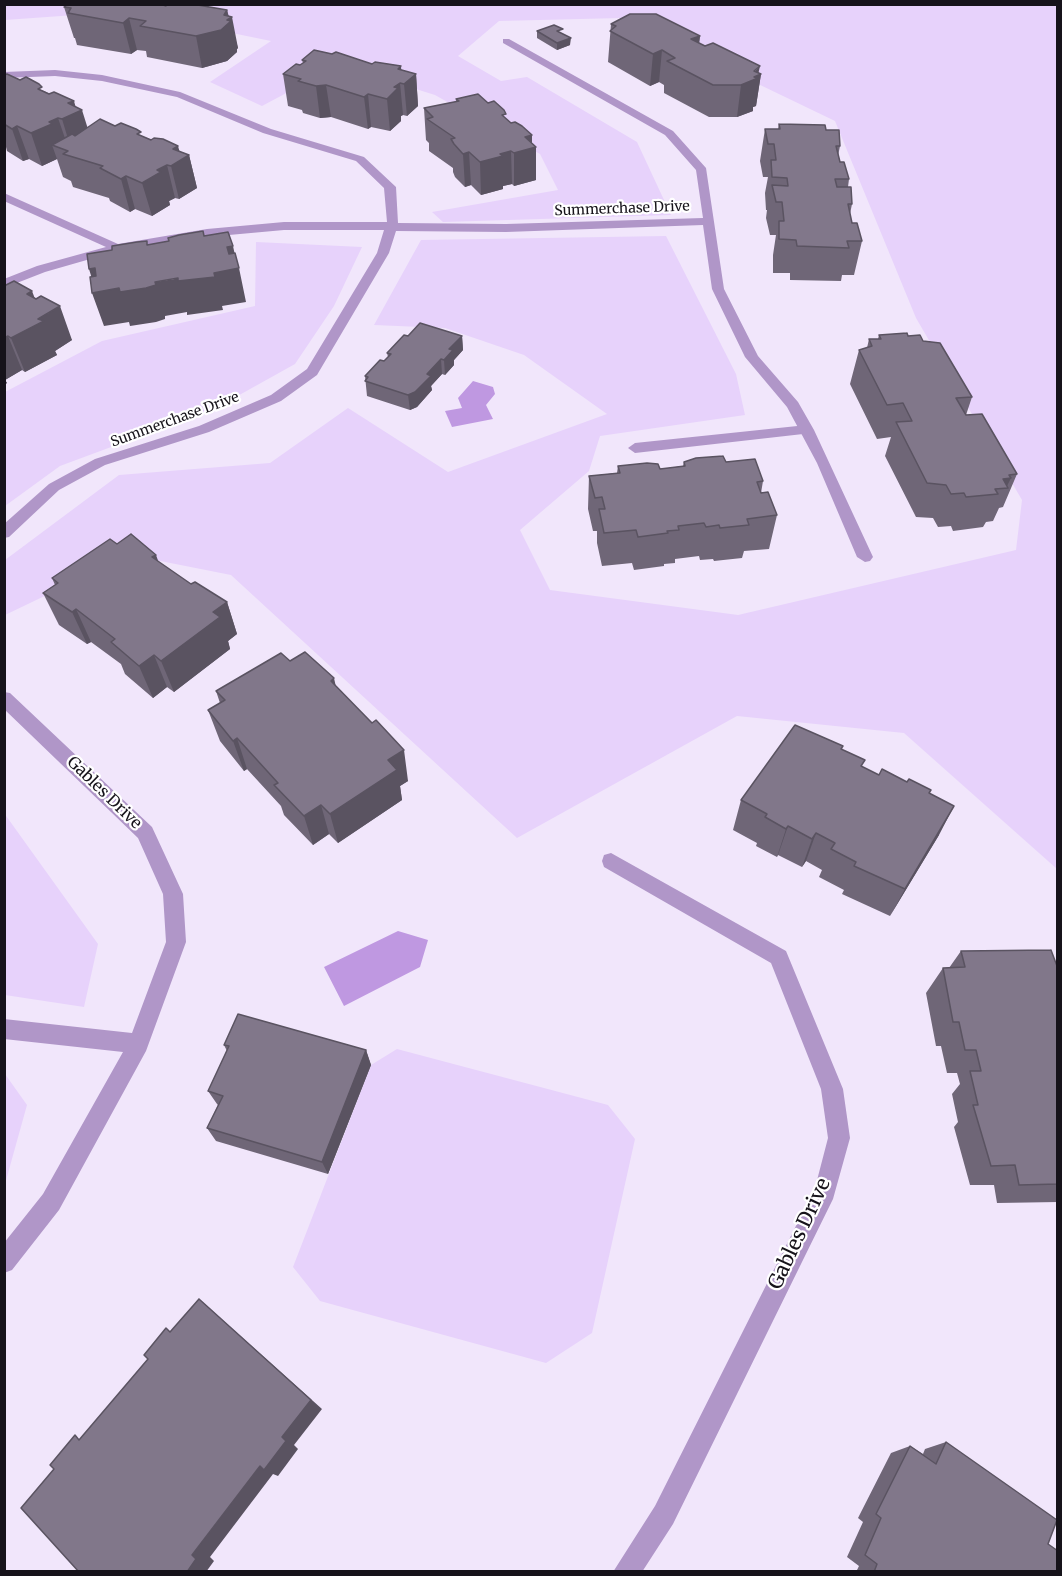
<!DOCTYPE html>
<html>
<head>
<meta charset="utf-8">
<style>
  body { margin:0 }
  #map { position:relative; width:1062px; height:1576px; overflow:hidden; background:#f1e6fb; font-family:Merriweather,serif }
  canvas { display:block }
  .frame { position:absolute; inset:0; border:6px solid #16131a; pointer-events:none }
</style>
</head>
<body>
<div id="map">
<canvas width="1062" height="1576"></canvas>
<div class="frame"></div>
</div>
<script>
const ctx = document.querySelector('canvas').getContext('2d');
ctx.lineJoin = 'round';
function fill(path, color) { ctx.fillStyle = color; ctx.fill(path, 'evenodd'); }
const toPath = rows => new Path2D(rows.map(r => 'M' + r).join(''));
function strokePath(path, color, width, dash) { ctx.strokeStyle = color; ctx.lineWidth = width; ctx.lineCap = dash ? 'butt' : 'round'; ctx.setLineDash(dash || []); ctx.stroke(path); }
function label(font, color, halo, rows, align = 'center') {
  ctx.font = font + ' Merriweather,serif'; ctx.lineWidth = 4.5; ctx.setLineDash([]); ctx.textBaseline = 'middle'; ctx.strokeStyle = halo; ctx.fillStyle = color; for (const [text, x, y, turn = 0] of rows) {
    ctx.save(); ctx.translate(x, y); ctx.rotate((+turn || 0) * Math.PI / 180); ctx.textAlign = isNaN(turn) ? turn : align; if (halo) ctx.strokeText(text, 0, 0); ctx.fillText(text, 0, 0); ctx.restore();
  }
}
const green = toPath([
  [5,5,1057,5,1057,869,904,733,737,716,517,838,231,575,130,555,5,615,5,560,119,475,270,463,348,408,448,472,607,414,524,355,445,328,374,325,421,240,666,236,736,374,745,415,600,436,589,471,520,530,550,590,738,615,1016,550,1022,500,916,318,835,121,621,18,499,21,458,56,501,81,527,77,637,142,671,215,443,222,432,212,558,190,540,154,435,95,339,65,262,106,210,82,271,41,193,25,89,14,5,20],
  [256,242,362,247,334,306,295,364,216,408,60,466,5,506,5,392,102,341,255,306],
  [4,813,98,944,84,1007,5,995],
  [397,1049,608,1105,635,1139,592,1333,546,1363,320,1301,293,1267,371,1065],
  [5,1074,27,1105,5,1184,4,1074]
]);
const water = toPath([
  [473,381,493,387,495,394,486,405,493,419,452,427,445,411,462,408,458,398],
  [398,931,428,940,420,967,344,1006,324,967]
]);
const service = toPath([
  [807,425,812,427,812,433,635,453,628,448,635,443,807,425]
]);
const minor = toPath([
  [503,39,509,39,673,131,706,168,724,289,758,356,798,402,814,430,873,557,870,561,865,562,857,557,817,463,787,407,745,357,712,289,703,225,506,232,396,231,389,253,317,375,281,401,209,432,105,465,59,490,9,537,4,538,4,524,49,484,95,459,199,426,271,395,307,369,377,253,384,230,284,230,207,237,118,251,45,272,4,288,4,279,37,266,106,247,4,201,4,193,118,244,207,229,284,222,387,222,384,188,356,161,263,133,177,97,102,81,55,76,4,78,4,72,55,70,102,75,180,92,271,129,364,157,396,187,398,223,506,224,703,218,696,170,665,135,503,43,503,39],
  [4,692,10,693,152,827,183,894,186,942,146,1051,59,1210,12,1270,4,1273,4,1243,43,1194,123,1052,4,1039,4,1019,132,1033,166,942,163,894,138,838,4,709,4,692],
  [611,853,786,951,843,1089,850,1138,833,1199,673,1524,642,1572,613,1572,655,1506,815,1188,828,1138,821,1089,771,963,604,867,602,861,604,855,611,853]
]);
const wall = toPath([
  [66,4,160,4,227,10,238,48,237,49,237,52,227,61,202,68,147,57,146,51,137,50,131,54,77,45,75,38,74,38,64,7,66,6],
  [611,24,700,36,699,43,761,74,756,106,753,107,753,111,737,117,709,117,664,93,664,85,659,82,650,86,608,62],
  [537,31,570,45,557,50,537,38],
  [302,60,372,64,416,74,418,106,407,116,403,115,401,116,401,121,390,131,371,127,368,129,331,117,320,118,303,113,302,110,288,106,283,74,300,65,303,63],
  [4,75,44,91,76,107,87,128,142,136,189,155,197,188,179,199,175,198,169,201,170,205,152,216,135,209,130,212,110,201,109,198,73,187,71,181,63,177,57,159,42,166,29,159,23,161,7,151,6,147,4,147],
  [456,99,507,120,536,147,536,180,514,186,512,184,503,186,503,189,481,195,471,185,465,187,455,177,453,172,453,168,429,151,429,143,426,140,424,108,456,102],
  [779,124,826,130,840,146,838,156,840,162,849,179,848,187,852,204,850,214,852,223,862,241,854,275,842,275,841,281,790,280,790,273,773,273,773,255,776,235,770,235,766,218,767,210,766,210,765,193,768,177,763,177,760,161,765,129,778,129],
  [4,286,34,298,72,340,55,351,57,355,25,372,22,370,5,380,7,383,4,385],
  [879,335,908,336,923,341,972,397,966,415,1017,474,1003,507,999,508,993,521,986,522,983,527,953,531,951,526,938,527,933,518,916,517,885,456,891,437,877,439,850,384,859,350,867,348,869,339,878,339],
  [408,336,462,336,463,350,454,360,454,365,445,375,442,374,431,386,432,390,417,407,410,410,367,396,365,376,384,361,388,357,387,353],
  [684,462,726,462,763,481,761,493,777,515,769,549,744,551,742,558,714,561,713,559,700,560,699,556,675,559,675,563,664,564,664,566,634,570,632,563,602,566,597,543,597,531,593,531,588,509,589,476,617,473,618,466,660,469,683,466],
  [117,544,191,584,227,602,237,634,228,641,230,649,174,692,167,687,153,698,125,674,121,664,91,642,87,644,59,625,43,593,55,585,52,578],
  [290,661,336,686,408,781,400,786,402,800,338,843,329,834,313,845,284,815,281,806,247,769,244,771,220,741,208,710,220,703,216,691],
  [842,749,862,767,879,775,929,793,939,835,890,916,842,894,844,890,819,877,822,870,806,861,802,867,778,855,777,857,756,846,757,843,733,830,741,800],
  [961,951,1058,966,1058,1202,997,1203,994,1185,970,1185,954,1127,958,1122,952,1094,960,1084,957,1073,947,1073,941,1046,936,1046,926,993,943,968,949,968],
  [224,1045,366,1050,371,1065,328,1174,216,1141,207,1128,218,1105,217,1104,208,1091,227,1051],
  [946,1442,1048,1544,1058,1572,856,1572,859,1566,847,1557,863,1522,858,1518,891,1453,910,1446,923,1454,925,1449]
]);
const shadedWall = toPath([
  [227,10,229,19,232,17,238,48,237,49,237,52,227,61,202,68,196,36,224,15],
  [129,18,137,50,131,54,123,23],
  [700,36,696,67,691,39],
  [571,38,570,45,557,50,557,43],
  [662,50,659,82,650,86,653,54],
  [401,66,402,83,400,83,403,115,401,116,401,121,390,131,387,99,394,87,398,69],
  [760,66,758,75,761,74,756,106,753,107,753,111,737,117,741,85],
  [416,74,418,106,407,116,404,84],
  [326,85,331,117,320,118,316,86],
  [368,94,371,127,368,129,364,97],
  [74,101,77,112,82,110,92,142,72,152,62,119,68,103],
  [58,118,69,150,52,145,57,159,42,166,31,133,49,122],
  [17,126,29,159,23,161,12,129],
  [532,135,532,148,536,147,536,180,514,186,514,153,525,137],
  [178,146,182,160,189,155,197,188,179,199,171,166,173,149],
  [511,151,512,184,503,186,503,189,481,195,480,162,500,154],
  [469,152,471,185,465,187,463,154],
  [167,165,175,198,169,201,170,205,152,216,142,183,157,170],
  [126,176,135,209,130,212,121,179],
  [233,246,238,269,239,268,246,302,222,306,223,310,187,315,187,312,165,316,165,319,156,322,130,326,129,322,104,326,92,293,96,292,89,269,95,268,155,282,214,273,227,247],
  [32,291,42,317,60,306,72,340,55,351,57,355,25,372,11,338,27,294],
  [8,336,22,370,5,380,7,383,4,385,4,338],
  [462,336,463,350,454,360,454,365,445,375,444,360,449,349],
  [441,359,442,374,431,386,432,390,417,407,410,410,408,395],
  [1011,478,1006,488,1003,479],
  [156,555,168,588,152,557],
  [227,602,237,634,228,641,230,649,174,692,161,661,213,612],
  [76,609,91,642,87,644,72,612],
  [154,655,167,687,153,698,139,666],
  [334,678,341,710,331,681],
  [237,738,247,769,244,771,233,741],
  [404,750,408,781,400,786,402,800,338,843,330,814,388,760],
  [321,805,329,834,313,845,304,816],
  [954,806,939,835,890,916,905,889],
  [788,826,778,855,777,857,786,829],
  [816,833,806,861,802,867,812,839],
  [366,1050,371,1065,328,1174,322,1162],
  [199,1299,322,1409,294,1445,298,1449,278,1476,273,1474,210,1557,214,1561,206,1572,187,1572,192,1555,282,1437]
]);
const building = toPath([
  [68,4,160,4,166,6,167,4,192,4,227,10,224,15,232,17,227,20,231,21,221,30,196,36,140,26,146,21,129,18,123,23,68,13,71,8,64,7,68,4],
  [630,14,656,14,700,36,691,39,705,46,713,43,760,66,754,71,761,74,754,77,758,78,741,85,713,85,667,61,675,58,662,50,653,54,610,31,616,26,611,24,630,14],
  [554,25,563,29,557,31,571,38,557,43,537,31,554,25],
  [314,50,332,54,336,52,372,64,375,62,401,66,398,69,416,74,404,84,400,83,394,87,398,88,387,99,368,94,364,97,326,85,316,86,298,81,301,79,283,74,296,64,300,65,306,61,302,60,314,50],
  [7,74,20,80,26,77,39,84,42,87,38,89,49,94,54,92,74,101,68,103,82,110,62,119,58,118,49,122,52,124,31,133,17,126,12,129,4,124,4,75,7,74],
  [478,94,488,103,494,101,504,110,506,114,502,115,511,123,515,122,522,126,532,135,525,137,536,147,514,153,511,151,500,154,503,156,480,162,469,152,463,154,454,144,451,139,455,138,427,119,433,117,424,108,459,101,456,99,478,94],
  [100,119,115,126,121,123,136,129,141,132,137,134,151,140,154,138,163,139,178,146,173,149,189,155,171,166,167,165,157,170,161,172,142,183,126,176,121,179,100,168,103,166,63,154,68,151,52,145,72,134,75,136,100,119],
  [779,124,825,125,826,130,839,130,840,146,836,146,840,162,844,162,849,179,835,179,837,187,851,187,852,204,848,204,852,223,857,223,862,241,847,241,849,248,797,246,796,240,779,239,779,221,784,221,782,202,776,202,772,185,788,186,787,178,772,177,771,160,776,160,774,144,768,144,765,129,780,129,779,124],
  [203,231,204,236,228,232,233,246,227,247,229,254,235,253,239,268,214,273,215,277,178,281,178,278,155,282,156,285,146,288,120,292,119,288,92,293,90,277,96,276,95,268,89,269,87,254,112,250,112,246,137,242,147,241,147,245,169,241,168,238,179,235,203,231],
  [14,281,32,291,27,294,36,299,41,296,60,306,38,319,44,321,11,338,8,336,4,338,4,286,14,281],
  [420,323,462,336,449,349,453,350,444,360,441,359,427,374,431,376,415,392,408,395,365,381,368,377,365,376,380,360,384,361,391,354,387,353,404,335,408,336,420,323],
  [907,333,908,336,920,335,923,341,940,343,972,397,956,398,966,415,982,414,1017,474,1009,475,1011,478,1003,479,1008,488,995,489,998,494,966,497,964,493,951,494,946,485,927,483,896,422,912,421,903,403,887,405,859,350,872,346,869,339,881,339,879,335,907,333],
  [723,456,726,462,755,459,763,481,757,482,761,493,768,492,777,515,747,519,749,525,720,528,719,525,706,527,704,523,678,526,679,530,667,531,668,533,638,537,636,530,604,533,599,509,605,509,602,497,595,498,589,476,620,473,618,466,647,463,658,464,660,469,685,466,684,462,696,458,723,456],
  [131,534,156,555,152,557,191,584,195,582,227,602,213,612,220,617,161,661,154,655,139,666,111,642,115,639,76,609,72,612,43,593,58,583,52,578,110,539,117,544,131,534],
  [305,652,334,678,331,681,372,723,376,720,404,750,388,760,397,770,330,814,321,805,304,816,274,785,278,783,237,738,233,741,208,710,225,700,216,691,281,653,290,661,305,652],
  [795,725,843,746,841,749,865,760,861,766,879,775,882,769,907,782,909,779,931,790,929,793,954,806,905,889,854,866,856,862,831,849,835,843,816,833,812,839,788,826,786,829,765,817,767,814,741,800,795,725],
  [1051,950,1057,966,1058,966,1058,1184,1019,1185,1015,1165,991,1166,973,1105,978,1105,970,1071,981,1071,976,1050,965,1050,959,1022,953,1022,943,968,965,967,961,951,1051,950],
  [238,1014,366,1050,322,1162,207,1128,223,1096,208,1091,229,1046,224,1045,238,1014],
  [199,1299,311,1400,282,1437,286,1441,264,1470,260,1466,192,1555,196,1559,187,1572,79,1572,21,1508,54,1469,50,1465,75,1435,79,1440,148,1359,144,1355,166,1328,170,1332,199,1299],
  [946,1442,1057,1520,1048,1544,1058,1551,1058,1572,874,1572,877,1564,865,1555,881,1518,876,1514,910,1446,936,1464,946,1442]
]);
const farStreetnames = [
  ["Summerchase Drive",622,209,-2],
  ["Summerchase Drive",175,420,-20]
];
const streetNames = [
  ["Gables Drive",104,793,44]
];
const nearStreetnames = [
  ["Gables Drive",800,1234,-65]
];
fill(green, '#e7d2fb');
fill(water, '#bf98e1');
fill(service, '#b096c8');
fill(minor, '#b096c8');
fill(wall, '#6f6677');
fill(shadedWall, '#5a5361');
fill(building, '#81778a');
strokePath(building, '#5a5361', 1.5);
label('14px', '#16131a', '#fff', farStreetnames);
label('16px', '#16131a', '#fff', streetNames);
label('20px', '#16131a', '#fff', nearStreetnames);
</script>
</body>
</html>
